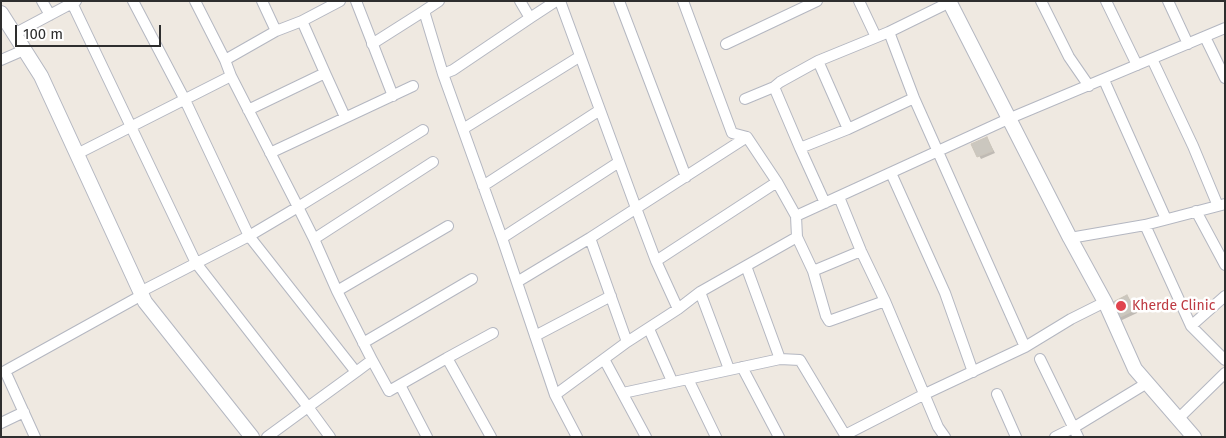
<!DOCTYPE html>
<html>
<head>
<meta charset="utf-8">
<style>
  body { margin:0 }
  #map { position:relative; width:1226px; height:438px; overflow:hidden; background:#efe9e1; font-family:"Fira Sans",sans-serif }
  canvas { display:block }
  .frame { position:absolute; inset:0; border:2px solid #2e2e2e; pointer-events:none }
  .scale { position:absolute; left:15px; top:25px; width:146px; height:22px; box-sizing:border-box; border:2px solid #2e2e2e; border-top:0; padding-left:6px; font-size:15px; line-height:18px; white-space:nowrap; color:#2e2e2e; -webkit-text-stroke:4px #fff; paint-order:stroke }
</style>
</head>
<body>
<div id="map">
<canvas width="1226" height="438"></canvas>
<div class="frame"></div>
<div class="scale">100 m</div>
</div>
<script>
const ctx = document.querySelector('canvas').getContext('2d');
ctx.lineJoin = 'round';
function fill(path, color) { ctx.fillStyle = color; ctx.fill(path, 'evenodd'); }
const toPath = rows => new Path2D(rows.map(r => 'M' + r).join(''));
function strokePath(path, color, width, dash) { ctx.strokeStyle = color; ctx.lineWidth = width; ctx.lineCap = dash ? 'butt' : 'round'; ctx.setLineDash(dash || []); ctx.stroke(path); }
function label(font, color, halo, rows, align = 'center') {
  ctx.font = font + ' "Fira Sans",sans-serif'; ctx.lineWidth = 5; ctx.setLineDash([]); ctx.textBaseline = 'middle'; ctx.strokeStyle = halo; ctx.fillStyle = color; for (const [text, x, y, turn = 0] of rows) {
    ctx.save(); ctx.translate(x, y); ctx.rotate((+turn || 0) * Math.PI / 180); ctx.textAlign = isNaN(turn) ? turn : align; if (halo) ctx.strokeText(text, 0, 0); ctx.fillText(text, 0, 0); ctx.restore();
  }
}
const shadow = toPath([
  [987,138,995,153,981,159,973,144],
  [1127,296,1137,313,1120,321,1117,318]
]);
const building = toPath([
  [987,137,993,151,977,157,971,144,987,137],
  [1127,295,1135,310,1116,319,1109,304,1127,295]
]);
const street = toPath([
  [42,1,50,15],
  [133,1,185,100,249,236,356,372,308,407,330,437],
  [195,1,225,60],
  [356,1,393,96],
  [520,1,530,18,556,1],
  [560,1,636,208,656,261,678,309],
  [619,1,686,177],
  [859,1,876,37],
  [1041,1,1069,57,1089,86],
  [1106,1,1137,65],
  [1168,1,1188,44],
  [950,2,889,32,914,98,1025,347],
  [72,3,196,263,308,407,267,437],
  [424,11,439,1],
  [276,31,302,21,340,1],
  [14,34,76,1],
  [1205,37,1225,78],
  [372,44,424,11,443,74,502,238,555,395,577,437],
  [726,44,817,1],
  [1152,59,1193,146,1218,206],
  [1,60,24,50],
  [325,73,345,117],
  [443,74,453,70,530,18],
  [231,76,298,207,423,130],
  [1104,80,1166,219],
  [745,99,774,87],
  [248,110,325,73,302,21],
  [463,129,579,57],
  [848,129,914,98],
  [800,148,774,87,780,82,818,61],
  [270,153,413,86],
  [77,154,231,76,225,60,276,31,262,1],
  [891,173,945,293,973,372],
  [483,186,600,110],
  [839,197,861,251,885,301,938,427,945,437],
  [825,203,800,148,848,129,818,61,889,32],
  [1196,211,1225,265],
  [796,216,1008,119,1225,28],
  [1145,225,1191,326,1225,360],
  [797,237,813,271,826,316,829,321,885,301],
  [502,238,619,162],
  [590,238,627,342],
  [1070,238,1145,225,1225,204],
  [314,239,337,291,448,226],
  [656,261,777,182],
  [746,266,780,359],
  [813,271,861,251],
  [517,282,590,238,747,137],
  [337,291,372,360,356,372],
  [140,292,249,236,298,207,314,239,433,162],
  [700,292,729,369],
  [1191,326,1225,296],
  [649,329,672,381],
  [535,336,611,296],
  [363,343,472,279],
  [447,358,493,333],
  [604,359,646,437],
  [1040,359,1078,437],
  [372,360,389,391,447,358,491,437],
  [742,367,779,437],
  [688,379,716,437],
  [400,385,427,437],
  [623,393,780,359,800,360,845,435],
  [997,394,1016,437],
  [555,395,627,342,678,309,700,292,797,237,796,216,777,182,747,137,732,133,683,1],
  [1179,418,1225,373],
  [1,423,24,412],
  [35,437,5,371,142,295],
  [846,437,845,435,925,394,1025,347,1071,319,1105,302],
  [1055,437,1073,428,1147,383]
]);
const secondary = toPath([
  [949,1,1070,238,1105,302,1135,369,1194,437],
  [1,13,41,76,145,302,252,437]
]);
const markers = [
  [1121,306,6,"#e0444e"]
];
const healthNames = [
  ["Kherde Clinic",1132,306]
];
fill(shadow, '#0003');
fill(building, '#cbc7bf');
strokePath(building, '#cbc5ba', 1);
strokePath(street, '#b4b7c1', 12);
strokePath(secondary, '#b4b7c1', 16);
strokePath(street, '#fff', 10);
strokePath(secondary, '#fff', 14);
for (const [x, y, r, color] of markers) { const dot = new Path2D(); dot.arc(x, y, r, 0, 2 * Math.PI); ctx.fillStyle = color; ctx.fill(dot); strokePath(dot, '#fff', 2); }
label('14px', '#be3a42', '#fff', healthNames, 'left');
</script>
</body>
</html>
